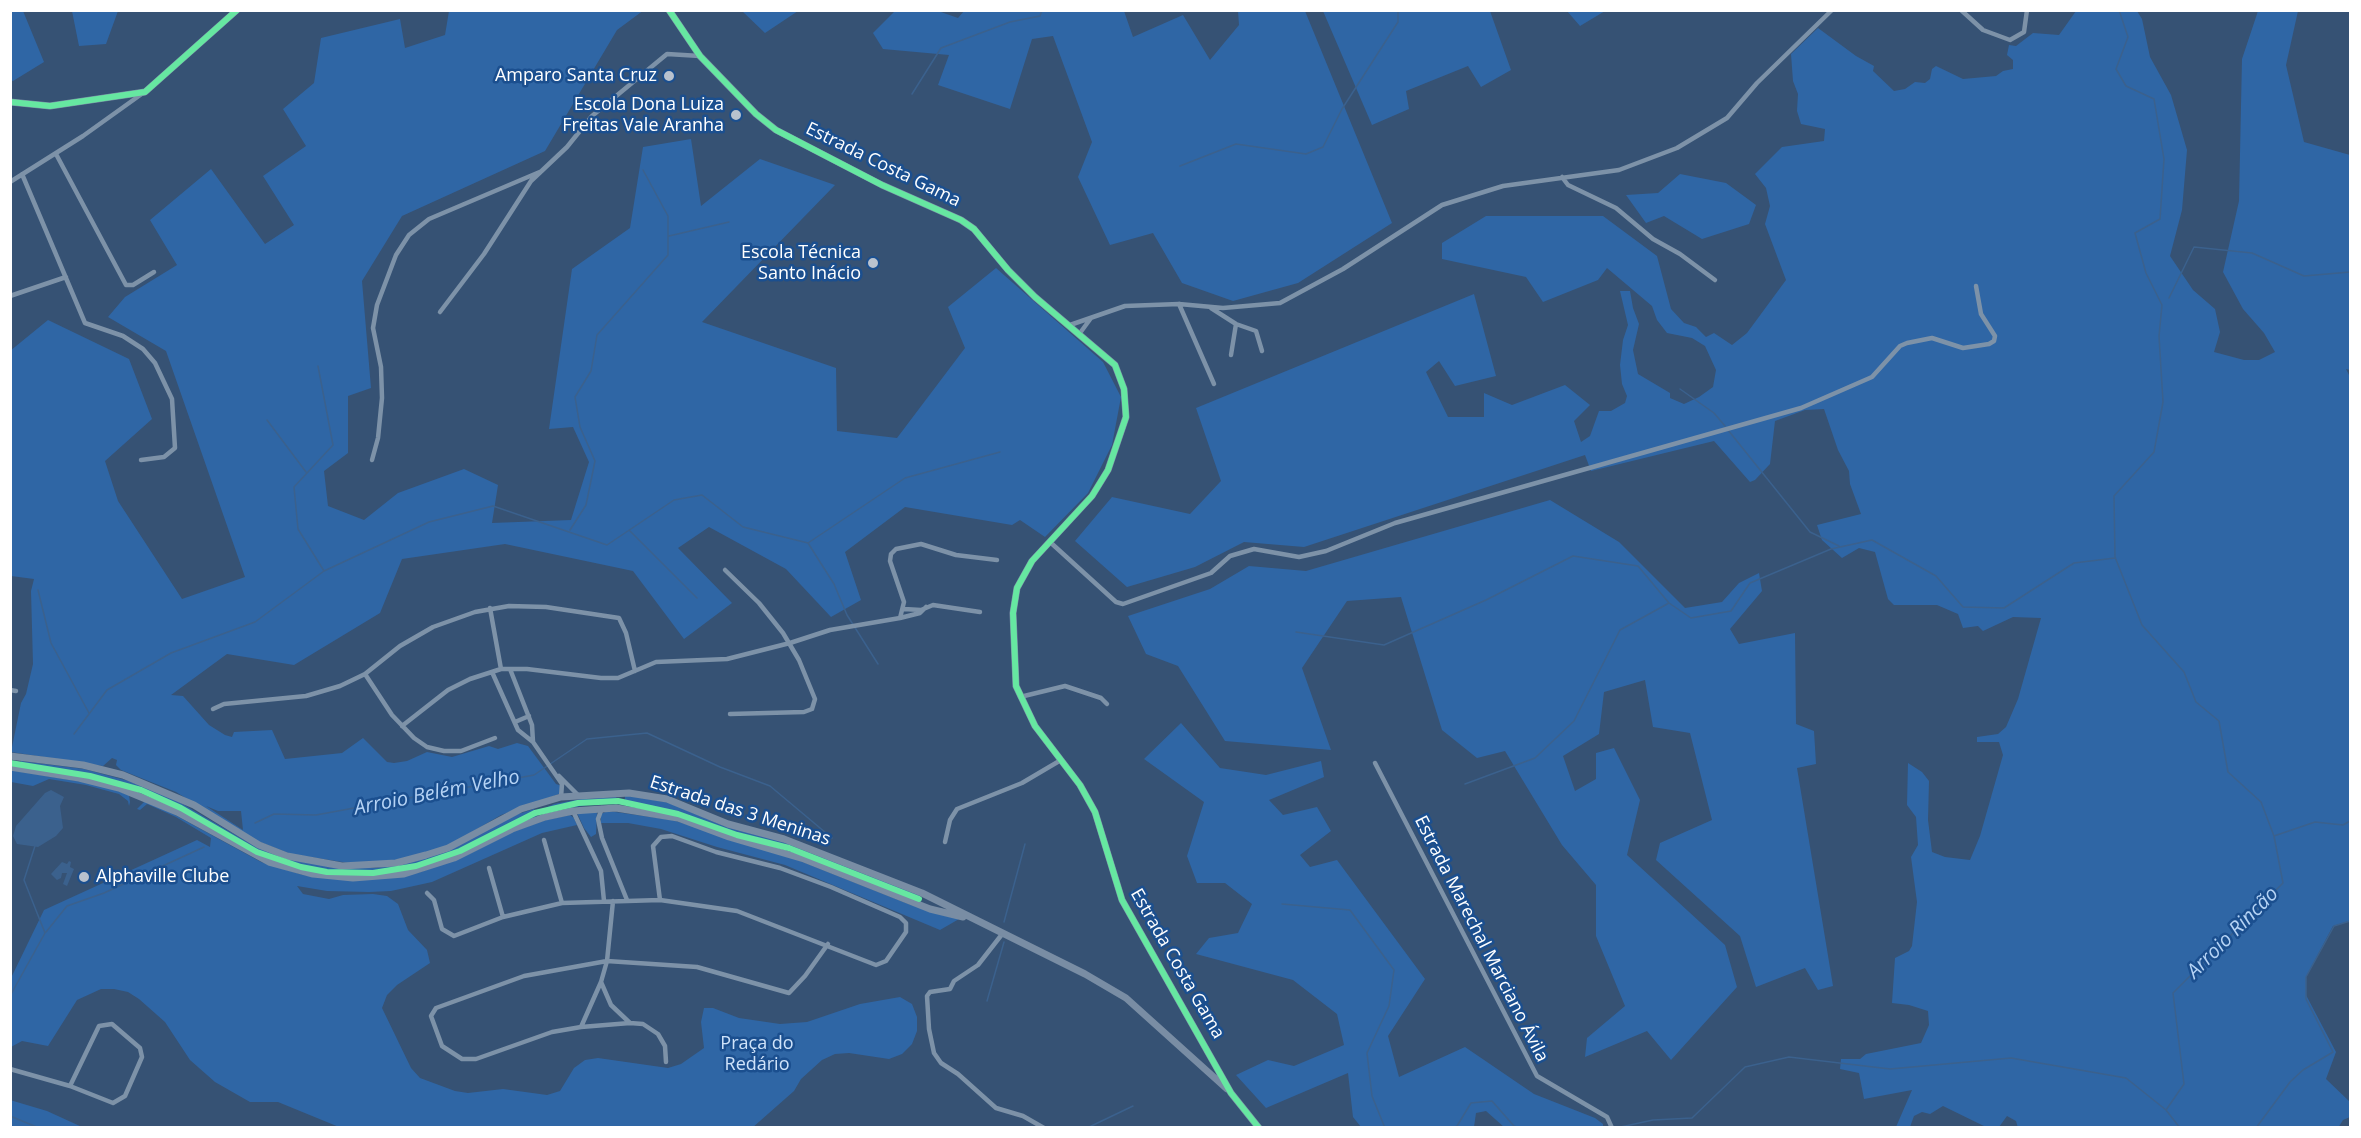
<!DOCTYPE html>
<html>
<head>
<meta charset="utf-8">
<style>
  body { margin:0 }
  #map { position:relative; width:2361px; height:1138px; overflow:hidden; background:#365274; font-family:"Open Sans",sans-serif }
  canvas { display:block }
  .frame { position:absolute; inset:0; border:12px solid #fff; pointer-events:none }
</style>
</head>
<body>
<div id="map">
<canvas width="2361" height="1138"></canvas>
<div class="frame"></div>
</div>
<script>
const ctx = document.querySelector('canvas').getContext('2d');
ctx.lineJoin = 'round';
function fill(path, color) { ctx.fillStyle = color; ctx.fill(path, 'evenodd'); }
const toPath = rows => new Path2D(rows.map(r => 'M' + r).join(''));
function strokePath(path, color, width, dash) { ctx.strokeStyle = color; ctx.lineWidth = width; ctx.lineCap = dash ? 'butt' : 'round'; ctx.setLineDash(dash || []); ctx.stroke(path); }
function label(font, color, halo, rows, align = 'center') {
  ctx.font = font + ' "Open Sans",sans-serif'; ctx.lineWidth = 5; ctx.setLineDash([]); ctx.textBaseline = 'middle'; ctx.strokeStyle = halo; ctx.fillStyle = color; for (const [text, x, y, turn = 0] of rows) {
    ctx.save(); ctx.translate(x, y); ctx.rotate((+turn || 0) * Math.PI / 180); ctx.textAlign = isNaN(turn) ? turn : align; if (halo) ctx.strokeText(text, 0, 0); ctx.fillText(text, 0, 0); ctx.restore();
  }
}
const green = toPath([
  [644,10,617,30,545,151,402,216,362,281,371,388,348,396,348,453,324,471,328,506,364,520,398,493,464,469,498,485,492,523,571,520,589,462,573,427,549,429,572,269,630,228,643,147,691,139,701,206,760,159,835,185,702,322,836,368,837,431,897,438,965,348,948,307,996,268,1103,362,1121,397,1112,445,1088,493,1045,537,1020,520,1012,525,905,507,845,552,861,600,831,617,786,569,709,527,678,548,732,603,684,639,633,571,505,544,402,559,380,613,294,665,227,654,171,695,183,696,209,725,225,735,232,737,234,732,272,730,285,759,342,753,363,738,387,762,394,763,407,761,427,752,452,757,489,746,498,749,517,743,528,746,556,784,562,786,559,794,501,815,453,843,427,853,391,861,349,863,291,854,250,838,176,792,121,770,116,765,117,760,112,758,103,766,11,752,21,703,26,694,33,664,31,591,34,579,11,576,10,351,48,320,129,359,152,419,105,461,118,501,182,599,245,577,166,351,108,317,125,297,177,265,150,220,211,169,265,244,294,225,263,176,306,146,283,109,314,83,321,38,400,19,405,48,445,35,449,11],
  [206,806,218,811,241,811,243,830],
  [10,11,23,11,44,62,13,81,10,80],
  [72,11,118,11,106,44,79,46],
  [742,11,798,11,765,33],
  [964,11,1124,11,1133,37,1183,15,1210,60,1239,25,1238,11,1305,11,1392,223,1298,283,1233,301,1182,283,1153,233,1110,245,1078,177,1092,142,1053,36,1032,39,1010,109,938,85,949,55,883,49,873,33,895,11,938,11,958,18],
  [1323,11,1490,11,1511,70,1481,87,1468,66,1406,91,1409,109,1372,125],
  [1567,11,1605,11,1580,26],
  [2076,11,2137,11,2142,19,2150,57,2171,95,2187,150,2182,210,2170,256,2193,290,2215,309,2220,332,2214,352,2244,360,2259,360,2275,352,2264,333,2243,309,2223,272,2239,201,2242,59,2258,11,2298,11,2286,65,2304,142,2350,155,2350,370,2346,369,2350,377,2350,921,2333,926,2306,977,2306,995,2336,1052,2326,1079,2350,1102,2350,1117,2343,1120,2338,1128,2018,1128,2016,1121,2007,1116,1999,1127,1988,1128,1943,1106,1930,1114,1922,1112,1914,1116,1910,1127,1896,1127,1912,1090,1864,1099,1859,1073,1840,1069,1841,1059,1860,1059,1866,1054,1921,1043,1929,1025,1928,1011,1909,1005,1892,1003,1895,958,1909,951,1912,946,1917,902,1911,857,1918,845,1916,817,1907,805,1908,763,1922,772,1929,781,1928,820,1932,852,1945,857,1970,860,1980,836,2003,755,1999,742,1977,742,1977,737,1998,734,2006,727,2018,699,2041,618,2013,617,1983,631,1978,626,1963,628,1958,614,1937,605,1894,605,1888,599,1875,552,1859,548,1842,558,1822,540,1817,525,1861,514,1850,484,1849,471,1838,450,1824,409,1805,410,1775,421,1770,464,1755,480,1750,482,1714,441,1591,471,1585,455,1304,547,1244,542,1195,567,1127,587,1075,541,1112,497,1190,514,1221,481,1196,408,1474,294,1496,376,1455,386,1439,361,1426,372,1448,417,1484,417,1484,393,1512,405,1565,385,1590,405,1574,421,1581,442,1590,436,1599,411,1611,411,1625,403,1627,396,1622,384,1620,365,1623,340,1628,325,1620,291,1630,291,1633,308,1639,324,1633,350,1638,374,1670,393,1670,398,1684,404,1699,397,1713,387,1716,370,1705,346,1692,338,1667,333,1657,320,1652,306,1607,268,1598,280,1543,302,1526,277,1442,259,1442,243,1486,216,1603,216,1657,256,1671,309,1684,323,1696,327,1706,337,1714,333,1732,345,1747,333,1786,280,1765,224,1770,206,1766,188,1755,174,1782,147,1824,141,1825,129,1801,124,1797,111,1798,94,1793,81,1791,54,1818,28,1856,56,1874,66,1873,71,1894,91,1905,89,1915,82,1925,83,1930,79,1932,69,1936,66,1963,79,1996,76,2003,71,2013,69,2013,60,2007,55,2009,45,2016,46,2033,33,2059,35],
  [1680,174,1726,183,1756,205,1749,224,1702,239,1664,216,1646,223,1626,195,1658,193],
  [1550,500,1619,542,1685,608,1722,602,1739,583,1759,573,1762,591,1730,629,1739,644,1795,633,1796,724,1814,731,1816,764,1797,768,1833,986,1818,990,1805,968,1756,987,1740,936,1656,860,1660,843,1712,820,1690,733,1653,727,1645,680,1604,692,1599,734,1563,756,1575,791,1596,779,1596,753,1614,748,1640,800,1627,855,1725,945,1737,987,1671,1060,1647,1031,1585,1057,1587,1038,1625,1006,1596,936,1596,885,1562,845,1505,751,1477,758,1442,730,1401,597,1347,601,1302,668,1331,750,1225,741,1178,666,1146,654,1128,616,1210,589,1249,566,1306,571],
  [1181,723,1220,768,1266,775,1321,761,1324,777,1269,800,1283,815,1317,807,1331,831,1300,855,1310,867,1337,860,1425,979,1388,1036,1399,1077,1465,1047,1534,1094,1595,1118,1603,1124,1603,1127,1504,1127,1486,1111,1476,1113,1474,1127,1361,1127,1353,1117,1348,1073,1266,1108,1236,1075,1268,1060,1294,1066,1344,1045,1337,1014,1293,980,1196,954,1209,938,1238,933,1252,904,1225,883,1197,883,1187,856,1204,802,1144,759],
  [21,761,84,769,129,781,174,799,251,844,286,858,336,868,375,868,405,864,518,814,534,809,537,816,459,853,405,870,356,876,311,871,270,860,237,844,178,809,139,792,109,782,20,766],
  [10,770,101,785,129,795,130,802,129,806,128,801,119,794,86,785,49,779,33,786,11,782],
  [625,795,670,803,724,826,776,839,919,895,921,900,920,902,782,848,735,836,677,816,625,804],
  [616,797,618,801,616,803,593,804,546,812,543,809,554,804,581,799],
  [145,801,155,804,261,862,303,875,346,880,418,873,469,854,512,832,546,820,570,815,574,818,577,825,542,833,432,882,391,891,369,892,327,891,297,886,303,894,329,899,343,895,373,894,387,896,398,904,408,930,427,950,430,963,397,985,387,995,382,1008,411,1068,420,1078,455,1091,468,1093,503,1089,547,1095,560,1091,574,1068,585,1060,598,1058,668,1068,681,1064,704,1048,701,1022,704,1008,713,1008,739,1018,780,1024,807,1022,860,1004,900,997,912,1004,917,1017,917,1031,912,1044,902,1054,889,1059,849,1053,835,1054,822,1060,801,1079,794,1091,752,1128,339,1127,278,1102,250,1102,215,1082,190,1060,165,1022,139,999,128,992,114,989,101,989,77,1000,48,1046,22,1041,11,1047,11,978,44,910,197,840,210,847,211,838,176,817,147,804,140,810,137,809],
  [597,811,596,834,591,837,584,828,577,813],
  [608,811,672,820,775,851,911,905,959,919,940,930,785,865,717,847,661,829,628,823,601,823,601,814],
  [10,1100,47,1111,82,1127,11,1127]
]);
const water = toPath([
  [51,790,64,797,60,806,63,828,56,836,38,847,17,844,13,836,16,826,45,793],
  [69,861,71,862,70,867,74,869,67,886,63,884,67,873,62,873,61,878,57,880,51,874,62,862,67,864]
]);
const stream = toPath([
  [2119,10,2128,37,2116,69,2126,86,2154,99,2164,159,2160,219,2135,233,2146,273,2162,305,2159,336,2163,402,2154,452,2114,496,2115,557,2142,625,2184,672,2196,702,2219,721,2228,772,2261,802,2274,836,2283,883,2173,993,2184,1084,2166,1110,2180,1128],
  [912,94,941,48,1010,22,1040,16,1042,10],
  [1180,166,1236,144,1306,154,1323,147,1342,109,1398,22,1398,10],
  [669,236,729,222],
  [2169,298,2194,247,2252,253,2304,276,2350,272],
  [318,366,333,445,294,487,298,529,324,571],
  [1680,389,1714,413,1725,426],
  [267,420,306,472],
  [1728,430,1810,532,1839,546],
  [570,530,586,505,595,461,580,427,575,397,591,371,597,335,668,255,668,216,643,170],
  [630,531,697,598],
  [808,543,834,584,847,615,878,664],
  [38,590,51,643,89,713],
  [1296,632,1384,645,1486,600,1573,556,1638,566,1669,603,1691,618,1731,611,1750,583,1831,549,1872,540,1936,576,1963,607,2004,608,2074,563,2115,558],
  [74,734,107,690,171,653,255,622,324,571,429,522,493,506,607,545,674,500,702,495,743,527,808,543,905,478,1000,452],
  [1465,784,1535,758,1574,721,1620,630,1669,603],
  [255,823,274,814,316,815,534,775,587,739,647,733,720,767,770,786,832,838],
  [2274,836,2315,822,2343,825,2350,821],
  [1282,904,1350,910,1394,970,1389,1006,1367,1053,1372,1096,1385,1128],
  [1004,922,1025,844],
  [46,932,67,906,104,893,204,847],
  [10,996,45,933,24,880,35,846],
  [987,1001,1004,942],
  [10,1116,39,1128],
  [1087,1128,1133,1106],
  [1453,1128,1457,1126,1471,1103,1492,1101,1514,1126,1519,1128],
  [1616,1128,1653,1120,1692,1118,1745,1067,1789,1057,1890,1069,2011,1058,2126,1078,2166,1110],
  [2256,1128,2290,1082,2303,1070,2333,1052,2306,999,2306,977,2334,926,2350,921]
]);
const minor = toPath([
  [1961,10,1983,30,2010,40,2024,32,2027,10],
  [56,154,126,285,133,285,154,272],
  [22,174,85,323,123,336,143,349,155,363,172,399,175,448,164,457,141,460],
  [1562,177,1568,185,1616,208,1653,239,1680,254,1715,280],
  [10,182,83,136,143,93],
  [10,296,66,277],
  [1179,304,1214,384],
  [1211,308,1236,324,1256,331,1262,351],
  [440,312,484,254,531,181,567,147,592,116,667,54,700,56],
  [1070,325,1125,306,1179,304,1223,308,1280,303,1343,269,1442,205,1503,186,1619,170,1677,148,1727,118,1757,83,1832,10],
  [1080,333,1091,318],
  [1231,355,1236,324],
  [372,460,378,438,382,398,381,367,373,328,377,305,396,255,409,235,429,219,542,171],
  [1050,542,1116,602,1123,604,1211,573,1230,556,1254,549,1299,557,1326,551,1395,523,1801,408,1872,377,1900,346,1907,343,1932,338,1963,348,1989,344,1994,341,1995,336,1981,314,1976,286],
  [725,570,759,603,783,633,799,660,815,699,812,709,804,712,730,714],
  [490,608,501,669],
  [904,609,921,610,933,605,980,612],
  [900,618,904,602,890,561,891,554,896,549,921,544,956,555,997,560],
  [510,669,532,725,533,742],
  [492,672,518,730,533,742,562,784,561,797],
  [365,674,392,715,414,738,427,747,444,751,461,751,495,738],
  [10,690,16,691],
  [1020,697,1065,686,1101,698,1107,704],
  [213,709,224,704,306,696,340,686,365,674,400,646,433,627,475,612,509,606,546,607,619,618,626,633,635,671],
  [515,722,529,716],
  [402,726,448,690,470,679,501,669,527,669,601,678,618,678,656,662,727,659,790,643,830,630,900,618,920,613,926,607],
  [1375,763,1537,1076,1607,1117,1612,1128],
  [559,776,578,795],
  [602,808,598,819,602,838,627,900],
  [573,811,601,871,604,901],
  [544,840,562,903],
  [945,842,950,820,957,809,1022,783,1061,760],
  [489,868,503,917],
  [427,893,434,900,442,929,454,936,503,917,562,903,660,900,737,911,876,965,886,961,906,932,906,923,900,917,831,887,780,868,716,852,672,836,661,837,653,846,660,900],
  [1003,933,978,965,954,981,950,989,930,992,927,996,929,1029,934,1053,941,1063,958,1074,996,1108,1023,1116,1044,1128],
  [601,982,611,1005,630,1023],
  [581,1027,601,982,607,961,613,901],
  [666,1062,665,1046,658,1034,643,1024,630,1023,581,1027,552,1032,476,1059,462,1059,442,1046,431,1016,436,1008,524,976,607,961,697,967,789,993,805,976,828,944],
  [10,1069,70,1086,113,1103,125,1096,142,1057,140,1048,112,1024,99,1026,70,1086]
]);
const secondary = toPath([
  [669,10,700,56,756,114,776,130,882,185,961,220,974,229,1008,270,1035,297,1115,365,1124,389,1126,417,1108,470,1092,496,1032,561,1017,588,1013,613,1016,686,1035,726,1080,785,1095,812,1122,900,1231,1093,1259,1128],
  [10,102,50,106,145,92,237,10],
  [10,756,83,765,123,775,194,805,259,845,287,856,342,866,396,863,426,855,448,848,521,809,561,797,629,793,667,799,728,824,784,839,922,893,1085,974,1126,998,1227,1089],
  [10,767,79,778,119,788,177,812,269,862,313,874,353,878,404,874,454,858,512,829,545,817,573,811,616,808,678,818,729,837,804,859,930,909,963,917]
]);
const cycleway = toPath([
  [669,10,700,56,756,114,776,130,882,185,961,220,974,229,1008,270,1035,297,1115,365,1124,389,1126,417,1108,470,1092,496,1032,561,1017,588,1013,613,1016,686,1035,726,1080,785,1095,812,1122,900,1231,1093,1259,1128],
  [10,102,50,106,145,92,237,10],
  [10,763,90,776,141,790,181,808,257,852,301,867,327,872,373,873,416,866,460,851,535,813,578,803,618,801,678,814,737,835,789,848,919,899]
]);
const markers = [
  [669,76,6,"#b9c2ce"],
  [736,115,6,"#b9c2ce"],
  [873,263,6,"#b9c2ce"],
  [84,877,6,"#b9c2ce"]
];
const poiNames = [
  ["Amparo Santa Cruz",657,76],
  ["Escola Dona Luiza",724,105],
  ["Freitas Vale Aranha",724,126],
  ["Escola Técnica",861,253],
  ["Santo Inácio",861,274],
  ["Alphaville Clube",96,877,"left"]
];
const streetNames = [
  ["Estrada Costa Gama",883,165,26],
  ["Estrada das 3 Meninas",740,811,18],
  ["Estrada Marechal Marciano Ávila",1481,939,63],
  ["Estrada Costa Gama",1177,964,60]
];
const parkNames = [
  ["Praça do",757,1044],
  ["Redário",757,1065]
];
const waterNames = [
  ["Arroio Belém Velho",437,793,-11],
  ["Arroio Rincão",2233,933,-45]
];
fill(green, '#2f66a5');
fill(water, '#3b618d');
strokePath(stream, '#3b618d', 1.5);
strokePath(minor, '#7d92a8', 4.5);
strokePath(secondary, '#798da4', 7);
strokePath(cycleway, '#66e7a1', 6);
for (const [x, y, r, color] of markers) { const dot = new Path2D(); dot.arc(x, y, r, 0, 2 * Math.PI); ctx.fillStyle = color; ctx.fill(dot); strokePath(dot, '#1b4f8f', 2); }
label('18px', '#fff', '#1b4f8f', poiNames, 'right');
label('18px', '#fff', '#1b4f8f', streetNames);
label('18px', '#cfe3fa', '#1b4f8f', parkNames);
label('italic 20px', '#b5d3f5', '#1b4f8f', waterNames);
</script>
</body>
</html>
